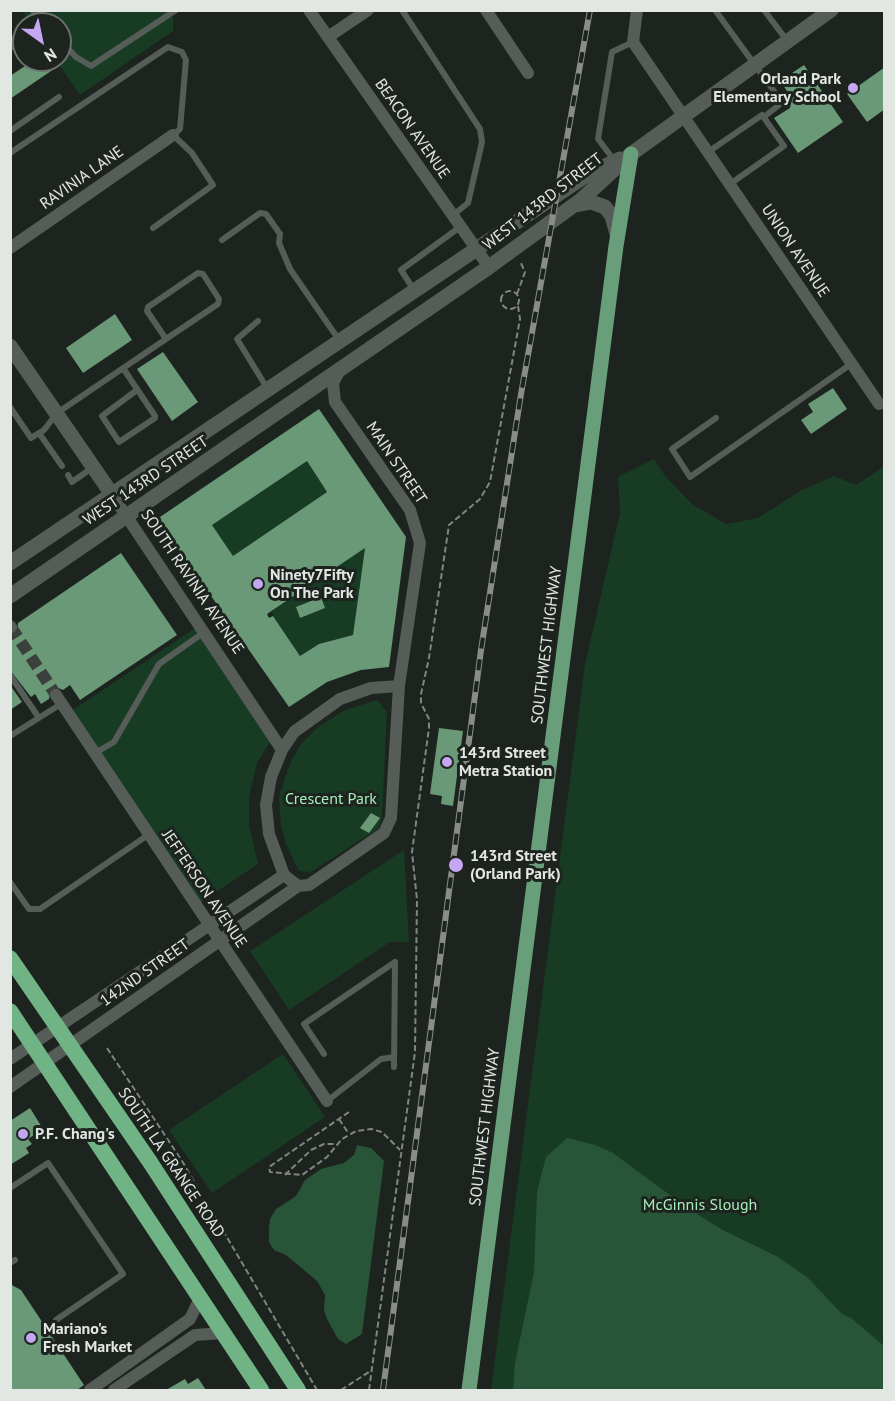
<!DOCTYPE html>
<html>
<head>
<meta charset="utf-8">
<style>
  body { margin:0 }
  #map { position:relative; width:895px; height:1401px; overflow:hidden; background:#1d231e; font-family:"PT Sans",sans-serif }
  canvas { display:block }
  .frame { position:absolute; inset:0; border:12px solid #e3e7e4; pointer-events:none }
  .north { position:absolute; left:12px; top:12px; width:60px; height:60px; box-sizing:border-box; background:#1d231e; border:2px solid #6c716d; border-radius:50%; rotate:147deg; font-size:16px; font-weight:700; line-height:24px; text-align:center; color:#e3e7e4 }
  .north::after { content:''; display:block; margin:auto; width:21px; height:27px; background:#c5a6f0; clip-path:polygon(50% 0,100% 100%,50% 72%,0 100%) }
</style>
</head>
<body>
<div id="map">
<canvas width="895" height="1401"></canvas>
<div class="frame"></div>
<div class="north">N</div>
</div>
<script>
const ctx = document.querySelector('canvas').getContext('2d');
ctx.lineJoin = 'round';
function fill(path, color) { ctx.fillStyle = color; ctx.fill(path, 'evenodd'); }
const toPath = rows => new Path2D(rows.map(r => 'M' + r).join(''));
function strokePath(path, color, width, dash) { ctx.strokeStyle = color; ctx.lineWidth = width; ctx.lineCap = dash ? 'butt' : 'round'; ctx.setLineDash(dash || []); ctx.stroke(path); }
function label(font, color, halo, rows, align = 'center') {
  ctx.font = font + ' "PT Sans",sans-serif'; ctx.lineWidth = 6; ctx.setLineDash([]); ctx.textBaseline = 'middle'; ctx.strokeStyle = halo; ctx.fillStyle = color; for (const [text, x, y, turn = 0] of rows) {
    ctx.save(); ctx.translate(x, y); ctx.rotate((+turn || 0) * Math.PI / 180); ctx.textAlign = isNaN(turn) ? turn : align; if (halo) ctx.strokeText(text, 0, 0); ctx.fillText(text, 0, 0); ctx.restore();
  }
}
const green = toPath([
  [22,11,173,11,173,31,80,95,56,60,60,60,60,24,32,24],
  [654,459,665,476,692,504,726,524,758,518,800,491,834,476,856,485,884,466,884,1390,491,1390,585,664,620,513,618,477],
  [307,461,327,492,233,556,212,525],
  [365,548,353,635,319,644,300,656,271,612],
  [195,628,271,741,257,763,249,797,249,825,258,864,197,905,70,712],
  [377,700,387,712,382,817,379,828,311,872,299,871,286,844,281,825,279,796,291,761,301,744,319,726,345,710],
  [404,850,409,942,390,942,289,1010,250,951],
  [283,1054,325,1117,212,1193,169,1130]
]);
const water = toPath([
  [567,1138,595,1145,613,1153,686,1207,721,1229,778,1257,808,1278,842,1314,851,1318,884,1346,884,1390,513,1390,515,1363,534,1272,537,1192,546,1157],
  [357,1145,371,1148,384,1161,362,1334,346,1344,338,1339,327,1319,324,1310,325,1295,317,1281,286,1255,274,1250,269,1242,269,1228,270,1219,276,1209,296,1196,305,1180,321,1169,344,1163,354,1155]
]);
const building = toPath([
  [34,60,48,60,54,69,10,99,10,76],
  [804,65,843,122,798,153,774,118,790,108,792,98,780,81],
  [885,67,885,109,867,122,847,94],
  [115,314,132,340,83,373,66,348],
  [163,352,198,402,172,421,137,369],
  [833,388,847,409,811,434,801,420,813,412,808,404],
  [319,409,406,537,389,667,361,670,327,682,289,707,157,519],
  [307,461,327,492,233,556,212,525],
  [365,548,353,635,319,644,300,656,273,616,269,618,267,614],
  [121,553,177,635,80,700,70,685,63,690,56,687,51,689,49,699,41,704,35,694,31,697,10,670,10,635,17,632,18,623],
  [321,597,325,608,300,618,296,607],
  [10,685,22,702,10,710],
  [439,728,463,731,453,806,441,804,442,796,430,794],
  [371,813,380,818,369,833,360,828],
  [30,1108,43,1129,28,1139,32,1144,26,1148,29,1153,10,1165,10,1121],
  [10,1284,21,1290,84,1385,77,1390,10,1390],
  [198,1378,206,1390,166,1390,185,1379,188,1384]
]);
const minorTunnel = toPath([
  [11,627,56,695]
]);
const path = toPath([
  '501 300a9 9 0 1 1 18 0a9 9 0 1 1-18 0Z',
  [517,294,525,272,520,261],
  [107,1048,182,1161,317,1390],
  [349,1112,269,1167,270,1172,302,1175,327,1157,342,1139,356,1131,371,1129,382,1132,400,1150],
  [339,1119,349,1134],
  [285,1175,311,1150,324,1144,336,1144],
  [341,1390,372,1370],
  [369,1390,415,1052,417,900,412,852,429,728,429,719,421,703,421,694,429,658,449,525,480,499,490,482,520,319,518,306]
]);
const service = toPath([
  [402,10,480,129,482,142,468,203,453,215],
  [715,10,776,94,779,105,764,117],
  [764,10,788,42],
  [60,40,76,57,91,66,176,10],
  [10,131,59,97],
  [708,152,762,115,784,146,730,184],
  [10,153,168,47,182,52,186,60,180,129,173,135,192,153,213,185,153,228],
  [614,160,598,139,612,52,633,42],
  [222,240,260,213,266,214,280,234,279,243,290,269,339,340],
  [414,290,401,270,460,227],
  [258,321,237,339,267,388],
  [123,368,155,416,155,418,119,442,102,416,137,390],
  [10,407,31,438,44,430,57,413,166,339,218,304,219,299,203,274,198,273,148,307,147,311,166,339],
  [716,418,672,449,690,477,851,364],
  [39,433,62,466],
  [68,475,72,482,92,468],
  [10,675,39,718],
  [10,736,61,704],
  [95,753,114,742,159,664,203,633],
  [10,882,29,909,40,909,148,835],
  [324,1054,304,1024,395,962],
  [394,1067,395,962],
  [327,1101,381,1059,394,1057],
  [10,1188,48,1163,123,1274,56,1320],
  [10,1263,15,1260]
]);
const minor = toPath([
  [36,10,43,22,40,24],
  [309,10,489,267],
  [486,10,528,73],
  [637,10,633,42,879,404],
  [328,37,368,10],
  [10,45,24,35],
  [10,248,173,135],
  [339,372,333,383,335,402,410,510,420,543,399,686,391,818,384,833,309,885,298,886,284,875,269,834,266,805,271,777,282,750,294,732,340,699,371,688,399,686],
  [111,493,282,750],
  [10,626,11,627],
  [56,695,327,1101],
  [10,1059,284,875],
  [10,1087,298,886],
  [90,1390,190,1319,201,1296],
  [114,1390,195,1335,224,1333]
]);
const tertiary = toPath([
  [10,346,111,493]
]);
const secondary = toPath([
  [576,205,591,202,605,207,612,216,617,234],
  [10,563,588,174,620,159],
  [10,596,489,267,581,200,631,154,831,10]
]);
const primary = toPath([
  [469,1390,616,246,631,154]
]);
const trunk = toPath([
  [10,958,150,1162,298,1390],
  [10,1011,261,1390]
]);
const rail = toPath([
  [383,1390,481,650,521,394,590,10]
]);
const markers = [
  [853,88,6,"#c5a6f0"],
  [258,584,6,"#c5a6f0"],
  [447,762,6,"#c5a6f0"],
  [456,865,8,"#c5a6f0"],
  [23,1134,6,"#c5a6f0"],
  [31,1338,6,"#c5a6f0"]
];
const poiNames = [
  ["Orland Park",841,79,"right"],
  ["Elementary School",841,97,"right"],
  ["Ninety7Fifty",270,575],
  ["On The Park",270,593],
  ["143rd Street",459,753],
  ["Metra Station",459,771],
  ["143rd Street",470,856],
  ["(Orland Park)",470,874],
  ["P.F. Chang's",35,1134],
  ["Mariano's",43,1329],
  ["Fresh Market",43,1347]
];
const streetNames = [
  ["BEACON AVENUE",412,129,55],
  ["RAVINIA LANE",82,178,-35],
  ["WEST 143RD STREET",543,202,-38],
  ["UNION AVENUE",795,251,56],
  ["MAIN STREET",396,463,56],
  ["WEST 143RD STREET",146,481,-34],
  ["SOUTH RAVINIA AVENUE",192,582,56],
  ["SOUTHWEST HIGHWAY",547,645,-83],
  ["JEFFERSON AVENUE",204,889,56],
  ["142ND STREET",145,973,-35],
  ["SOUTHWEST HIGHWAY",485,1127,-83],
  ["SOUTH LA GRANGE ROAD",171,1163,56]
];
const parkNames = [
  ["Crescent Park",331,799],
  ["McGinnis Slough",700,1205]
];
fill(green, '#183b24');
fill(water, '#285537');
fill(building, '#699977');
strokePath(minorTunnel, '#3b403c', 12, [12, 6]);
strokePath(path, '#808581', 2, [6, 3]);
strokePath(service, '#565c57', 6);
strokePath(minor, '#565c57', 12);
strokePath(tertiary, '#565c57', 15);
strokePath(secondary, '#565c57', 15);
strokePath(primary, '#699e7a', 15);
strokePath(trunk, '#70b486', 16);
strokePath(rail, '#888d89', 6);
strokePath(rail, '#1d231e', 4, [11]);
for (const [x, y, r, color] of markers) { const dot = new Path2D(); dot.arc(x, y, r, 0, 2 * Math.PI); ctx.fillStyle = color; ctx.fill(dot); strokePath(dot, '#1d231e', 2); }
label('bold 16px', '#e3e7e4', '#1d231e', poiNames, 'left');
label('16px', '#e3e7e4', '#1d231e', streetNames);
label('16px', '#a5efbb', '#1d231e', parkNames);
</script>
</body>
</html>
